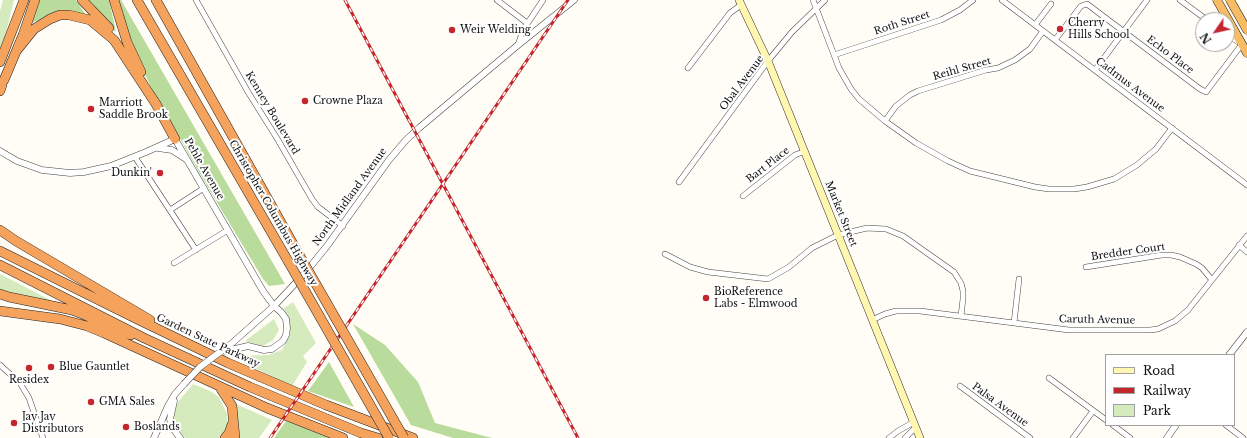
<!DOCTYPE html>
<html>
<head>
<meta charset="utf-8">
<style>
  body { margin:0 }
  #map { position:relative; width:1247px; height:438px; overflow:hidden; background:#fffdf5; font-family:"Libre Baskerville",serif }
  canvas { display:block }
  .legend { position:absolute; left:1105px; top:354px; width:130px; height:72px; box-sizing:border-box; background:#fff; border:1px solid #a0a0a0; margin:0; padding:5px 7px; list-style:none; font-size:12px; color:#111 }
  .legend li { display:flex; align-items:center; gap:8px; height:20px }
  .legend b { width:20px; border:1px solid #a0a0a0 }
  .north { position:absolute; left:1195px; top:12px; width:40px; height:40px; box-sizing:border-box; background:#fff; border:1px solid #a0a0a0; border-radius:50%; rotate:236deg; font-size:11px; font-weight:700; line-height:16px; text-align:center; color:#111 }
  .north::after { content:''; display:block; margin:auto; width:14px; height:18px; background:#c4262e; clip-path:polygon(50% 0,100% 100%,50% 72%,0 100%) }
</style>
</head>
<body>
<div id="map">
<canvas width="1247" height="438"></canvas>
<ul class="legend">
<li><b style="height:5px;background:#fff6b0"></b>Road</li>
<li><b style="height:5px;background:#c4262e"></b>Railway</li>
<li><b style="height:11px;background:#d5ebbd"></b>Park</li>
</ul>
<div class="north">N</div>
</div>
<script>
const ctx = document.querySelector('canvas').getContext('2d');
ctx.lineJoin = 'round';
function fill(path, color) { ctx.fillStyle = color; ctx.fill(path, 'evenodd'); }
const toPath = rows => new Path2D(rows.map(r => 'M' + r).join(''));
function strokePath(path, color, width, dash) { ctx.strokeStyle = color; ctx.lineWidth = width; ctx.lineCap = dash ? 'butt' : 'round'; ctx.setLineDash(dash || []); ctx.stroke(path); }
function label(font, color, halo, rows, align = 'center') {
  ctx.font = font + ' "Libre Baskerville",serif'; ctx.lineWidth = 4; ctx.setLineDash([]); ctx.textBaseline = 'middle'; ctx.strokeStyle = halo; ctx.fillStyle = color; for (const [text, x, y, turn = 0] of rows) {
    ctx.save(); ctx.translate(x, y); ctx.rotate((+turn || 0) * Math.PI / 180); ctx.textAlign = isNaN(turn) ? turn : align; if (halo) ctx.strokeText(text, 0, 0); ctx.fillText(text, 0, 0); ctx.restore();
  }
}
const green = toPath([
  [3,0,14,0,5,37,0,48,0,11],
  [0,274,56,303,0,292],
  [293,302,316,343,303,356,307,362,292,386,230,356,269,355,282,350,290,335,284,308],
  [274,319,279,330,273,340,263,346,245,341],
  [193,384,210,391,219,397,227,414,227,429,221,438,185,438,176,430,171,416,178,402],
  [236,404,272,420,259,438,237,438]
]);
const forest = toPath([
  [38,0,76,0,86,15,60,13,31,23],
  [85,0,109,0,116,32,101,18],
  [118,0,121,0,285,284,269,286,263,279,200,174,151,87,128,39],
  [353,324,385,345,418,382,435,423,492,438,453,438,411,425],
  [329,362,354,407,308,391],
  [286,421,335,438,274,438]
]);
const minor = toPath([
  [196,0,248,92,278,140,312,199,318,207,343,226],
  [497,0,527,23],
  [813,0,839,68,851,89,859,99,885,121,916,143,948,161,970,171,1035,187,1049,189,1074,189,1087,187,1114,179,1137,165,1156,149,1172,128],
  [1002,0,1247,185],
  [1180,0,1207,20],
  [1035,25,1051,4],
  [1055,40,1081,6,1087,4,1200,89,1206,92,1242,44,1227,35],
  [518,45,523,30,543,0],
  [834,55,941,20,960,10,973,0],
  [688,68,730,13,741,5],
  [1095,70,1147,0],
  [885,121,896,106,910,95,918,91,986,70,998,68,1015,60,1030,49,1043,31],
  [135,157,196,250],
  [679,182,768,61,792,32,825,0],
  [743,196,795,155,805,151],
  [170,210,204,188],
  [1239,245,1247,252],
  [665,254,690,267,708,272,768,279,789,267,812,248,838,235,867,228,886,229,903,236,954,272,961,283,963,291,963,299,961,316],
  [174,263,228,230],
  [1086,267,1162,255,1171,255,1180,257,1196,264,1202,268,1212,280],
  [872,320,885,314,896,311,920,311,1069,330,1150,330,1158,329,1175,321,1188,310,1247,236],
  [1014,323,1019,279],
  [0,365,20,383,29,398,43,438],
  [1049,378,1106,420],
  [960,386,1030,438],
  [1113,425,1130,438],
  [1226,425,1243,438],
  [889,438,898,431,914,422],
  [905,438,916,427],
  [1073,438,1093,411]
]);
const tertiary = toPath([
  [158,148,172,150,186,159],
  [0,151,17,161,42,170,70,173,84,172,111,166,146,152,175,139,263,291,274,306,281,312,286,319,287,328,286,335,283,341,272,349,264,350,248,346,222,352],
  [224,349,231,344,274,306,305,273,327,246,389,160,406,140,419,128,518,45,574,0],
  [1229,355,1247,332],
  [174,401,170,419,172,427,180,438],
  [154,438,168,406,175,394,184,384],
  [1167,438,1176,425]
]);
const secondary = toPath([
  [739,0,768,61,920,438]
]);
const trunk = toPath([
  [1217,0,1247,53],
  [1230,0,1247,30]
]);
const motorway = toPath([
  [82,0,109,28],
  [114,0,127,42,141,72],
  [137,0,288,261],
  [156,0,297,251],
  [17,50,34,29,50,19,60,15,69,15,90,20,114,40,156,104,175,139],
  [0,62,24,0],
  [4,80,23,35,35,0],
  [0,91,2,85],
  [0,230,16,241,150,320],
  [0,251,137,319,228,363,326,405,413,438],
  [0,265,144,338,250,387,361,433,378,438],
  [0,294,9,297,72,310,85,315,119,332,131,335],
  [0,311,60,319,87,326,104,333,267,408,343,438],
  [221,389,232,406,235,438],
  [225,438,229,433,233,422]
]);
const rail = toPath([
  [345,0,578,438],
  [270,438,568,0]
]);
const tertiaryBridge = toPath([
  [184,384,200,367,224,349]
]);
const motorwayBridge = toPath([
  [297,251,404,438],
  [288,261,389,438]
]);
const markers = [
  [1060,29,4,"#c4262e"],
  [452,30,4,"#c4262e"],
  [305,101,4,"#c4262e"],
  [91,109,4,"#c4262e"],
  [160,173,4,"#c4262e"],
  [706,298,4,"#c4262e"],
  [51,367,4,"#c4262e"],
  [29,368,4,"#c4262e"],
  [91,402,4,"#c4262e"],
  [14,423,4,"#c4262e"],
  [126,427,4,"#c4262e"]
];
const streetNames = [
  ["Roth Street",902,23,-18],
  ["Echo Place",1170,55,37],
  ["Reihl Street",962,69,-16],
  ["Obal Avenue",742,83,-53],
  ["Cadmus Avenue",1130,85,37],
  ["Kenney Boulevard",272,113,59],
  ["Bart Place",768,165,-38],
  ["Pehle Avenue",204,169,60],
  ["North Midland Avenue",350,197,-54],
  ["Christopher Columbus Highway",273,213,60],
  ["Market Street",841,214,68],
  ["Bredder Court",1128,252,-8],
  ["Caruth Avenue",1097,320,1],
  ["Garden State Parkway",208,341,25],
  ["Palsa Avenue",1000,405,36]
];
const poiNames = [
  ["Cherry",1068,23],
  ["Hills School",1068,35],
  ["Weir Welding",460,30],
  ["Crowne Plaza",313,101],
  ["Marriott",99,103],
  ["Saddle Brook",99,115],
  ["Dunkin'",152,173,"right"],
  ["BioReference",714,292],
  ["Labs - Elmwood",714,304],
  ["Blue Gauntlet",59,367],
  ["Residex",29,380,"center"],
  ["GMA Sales",99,402],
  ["Jay Jay",22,417],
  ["Distributors",22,429],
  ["Boslands",134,427]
];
fill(green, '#d5ebbd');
fill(forest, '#b9dc9c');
strokePath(minor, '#444', 6);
strokePath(tertiary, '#444', 7);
strokePath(secondary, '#333', 8);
strokePath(trunk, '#222', 9);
strokePath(motorway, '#222', 10);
strokePath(minor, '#fff', 5);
strokePath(tertiary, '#fff', 6);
strokePath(secondary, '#fff6b0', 7);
strokePath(trunk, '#f7bc64', 8);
strokePath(motorway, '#f5a25d', 9);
strokePath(rail, '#c4262e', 3);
strokePath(rail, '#fff', 1.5, [4.5]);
strokePath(tertiaryBridge, '#444', 7, []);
strokePath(motorwayBridge, '#222', 10, []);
strokePath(tertiaryBridge, '#fff', 6);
strokePath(motorwayBridge, '#f5a25d', 9);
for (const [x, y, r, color] of markers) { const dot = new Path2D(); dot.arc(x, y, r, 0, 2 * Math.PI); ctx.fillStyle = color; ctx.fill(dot); strokePath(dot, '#fff', 1.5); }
label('10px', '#111', '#fff', streetNames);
label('10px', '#111', '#fff', poiNames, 'left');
</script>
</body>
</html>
